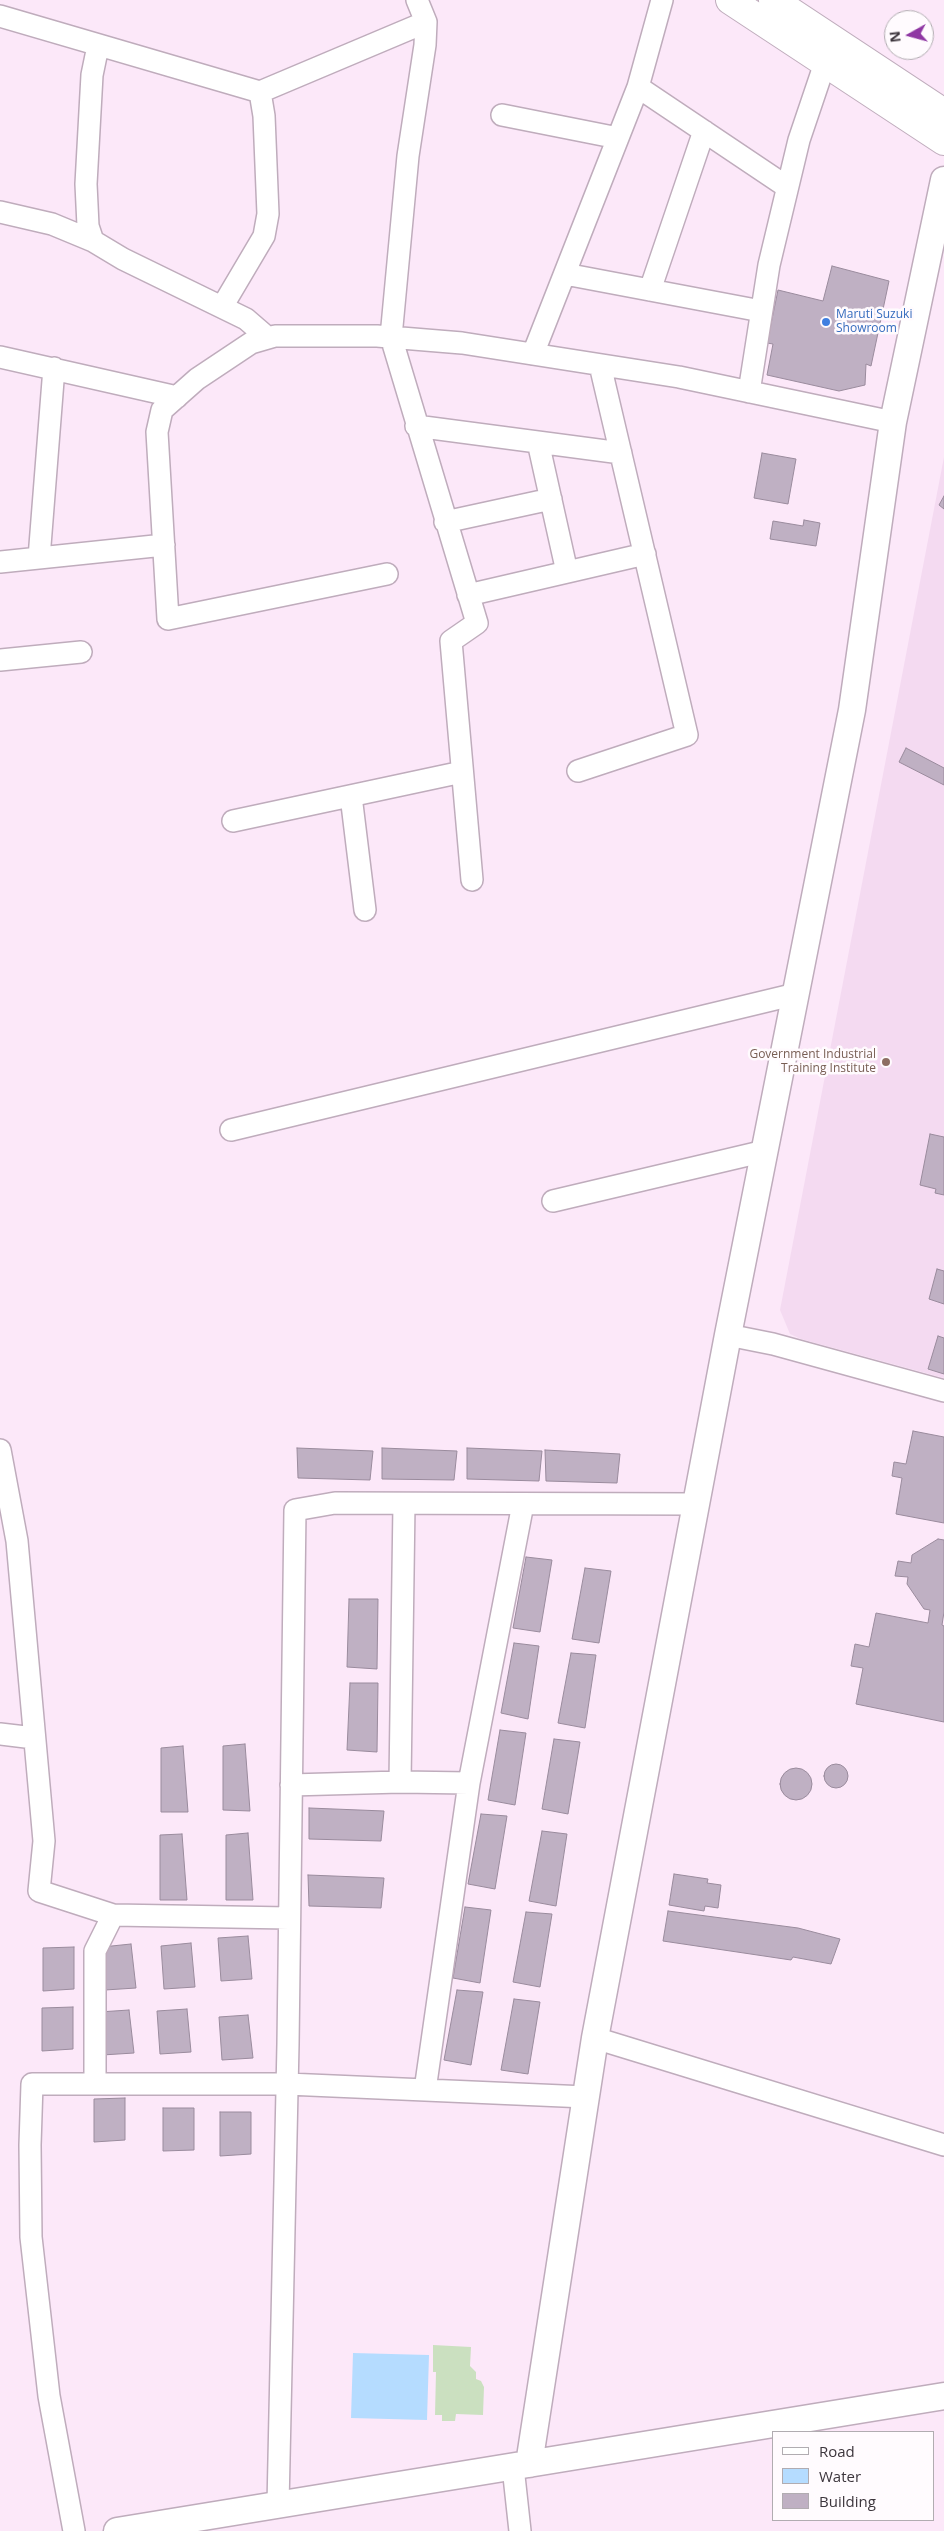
<!DOCTYPE html>
<html>
<head>
<meta charset="utf-8">
<style>
  body { margin:0 }
  #map { position:relative; width:944px; height:2531px; overflow:hidden; background:#fce8f9; font-family:"Open Sans",sans-serif }
  canvas { display:block }
  .legend { position:absolute; left:772px; top:2431px; width:162px; height:90px; box-sizing:border-box; background:#fffbfe; border:1px solid #b1acb1; margin:0; padding:6px 9px; list-style:none; font-size:15px; color:#3d363d }
  .legend li { display:flex; align-items:center; gap:10px; height:25px }
  .legend b { width:25px; border:1px solid #b1acb1 }
  .north { position:absolute; left:884px; top:10px; width:50px; height:50px; box-sizing:border-box; background:#fffbfe; border:1px solid #b1acb1; border-radius:50%; rotate:263deg; font-size:14px; font-weight:700; line-height:20px; text-align:center; color:#3d363d }
  .north::after { content:''; display:block; margin:auto; width:18px; height:22px; background:#8f37a3; clip-path:polygon(50% 0,100% 100%,50% 72%,0 100%) }
</style>
</head>
<body>
<div id="map">
<canvas width="944" height="2531"></canvas>
<ul class="legend">
<li><b style="height:6px;background:#fff"></b>Road</li>
<li><b style="height:14px;background:#b5dcff"></b>Water</li>
<li><b style="height:14px;background:#bfb0c3"></b>Building</li>
</ul>
<div class="north">N</div>
</div>
<script>
const ctx = document.querySelector('canvas').getContext('2d');
ctx.lineJoin = 'round';
function fill(path, color) { ctx.fillStyle = color; ctx.fill(path, 'evenodd'); }
const toPath = rows => new Path2D(rows.map(r => 'M' + r).join(''));
function strokePath(path, color, width, dash) { ctx.strokeStyle = color; ctx.lineWidth = width; ctx.lineCap = dash ? 'butt' : 'round'; ctx.setLineDash(dash || []); ctx.stroke(path); }
function label(font, color, halo, rows, align = 'center') {
  ctx.font = font + ' "Open Sans",sans-serif'; ctx.lineWidth = 5; ctx.setLineDash([]); ctx.textBaseline = 'middle'; ctx.strokeStyle = halo; ctx.fillStyle = color; for (const [text, x, y, turn = 0] of rows) {
    ctx.save(); ctx.translate(x, y); ctx.rotate((+turn || 0) * Math.PI / 180); ctx.textAlign = isNaN(turn) ? turn : align; if (halo) ctx.strokeText(text, 0, 0); ctx.fillText(text, 0, 0); ctx.restore();
  }
}
const built = toPath([
  [944,457,944,1378,801,1339,790,1334,780,1310]
]);
const green = toPath([
  [433,2345,471,2347,470,2366,476,2372,476,2379,481,2381,484,2387,483,2415,456,2414,455,2421,442,2421,442,2415,435,2415,436,2372,433,2372]
]);
const water = toPath([
  [353,2353,429,2355,427,2420,351,2418]
]);
const building = toPath([
  [832,266,889,281,871,366,866,364,865,385,839,391,767,375,773,344,767,343,778,290,823,301,832,266],
  [762,453,796,459,788,504,754,498,762,453],
  [944,496,944,509,939,505,944,496],
  [804,520,820,523,816,546,770,539,773,521,803,526,804,520],
  [906,748,944,768,944,785,899,762,906,748],
  [930,1134,944,1137,944,1195,935,1193,936,1189,920,1185,930,1134],
  [937,1269,944,1271,944,1304,929,1299,937,1269],
  [938,1336,944,1338,944,1374,928,1369,938,1336],
  [913,1431,944,1437,944,1523,896,1514,902,1478,892,1476,894,1462,906,1464,913,1431],
  [297,1448,373,1451,370,1480,298,1478,297,1448],
  [382,1448,457,1451,454,1480,382,1479,382,1448],
  [467,1448,542,1451,539,1481,467,1479,467,1448],
  [545,1450,620,1454,617,1483,546,1481,545,1450],
  [938,1539,944,1540,944,1612,942,1625,944,1626,944,1722,856,1704,863,1668,851,1666,855,1644,869,1647,876,1613,928,1623,930,1610,924,1609,907,1584,908,1577,895,1576,898,1561,911,1563,912,1555,938,1539],
  [526,1557,552,1560,540,1632,513,1628,526,1557],
  [585,1568,611,1571,599,1643,572,1639,585,1568],
  [349,1599,378,1599,377,1669,347,1667,349,1599],
  [514,1643,539,1646,528,1719,501,1713,514,1643],
  [571,1653,596,1655,585,1728,558,1723,571,1653],
  [350,1683,378,1683,377,1752,347,1750,350,1683],
  [500,1730,526,1733,515,1805,488,1800,500,1730],
  [554,1739,580,1742,568,1814,542,1809,554,1739],
  [245,1744,250,1811,223,1810,223,1746,245,1744],
  [183,1746,188,1812,161,1812,161,1748,183,1746],
  '824 1776a12 12 0 1 1 24 0a12 12 0 1 1-24 0Z',
  '780 1784a16 16 0 1 1 32 0a16 16 0 1 1-32 0Z',
  [309,1808,384,1811,381,1841,309,1839,309,1808],
  [481,1814,507,1816,495,1889,468,1884,481,1814],
  [542,1831,567,1834,556,1906,529,1901,542,1831],
  [248,1833,253,1900,226,1900,226,1835,248,1833],
  [182,1834,187,1900,160,1900,160,1835,182,1834],
  [674,1874,708,1879,707,1883,721,1885,718,1908,705,1906,704,1911,669,1905,674,1874],
  [308,1875,384,1878,381,1908,309,1906,308,1875],
  [465,1907,491,1910,480,1983,453,1978,465,1907],
  [668,1911,798,1928,840,1939,831,1964,793,1957,791,1960,663,1941,668,1911],
  [526,1912,552,1914,540,1987,513,1982,526,1912],
  [248,1936,252,1979,221,1981,218,1938,248,1936],
  [191,1943,195,1987,164,1989,161,1946,191,1943],
  [131,1944,136,1988,105,1990,102,1947,131,1944],
  [74,1947,74,1989,43,1991,43,1948,74,1947],
  [457,1990,483,1992,471,2065,444,2060,457,1990],
  [514,1999,540,2002,528,2074,501,2070,514,1999],
  [73,2007,73,2049,42,2051,42,2008,73,2007],
  [187,2009,191,2052,160,2054,157,2011,187,2009],
  [129,2010,134,2053,102,2055,99,2012,129,2010],
  [248,2015,253,2058,222,2060,219,2017,248,2015],
  [125,2098,125,2140,94,2142,94,2099,125,2098],
  [163,2108,194,2108,194,2150,163,2151,163,2108],
  [220,2112,251,2112,251,2154,220,2156,220,2112]
]);
const minor = toPath([
  [417,0,426,22,425,45,408,156,391,337,477,623,451,641,472,880],
  [0,16,260,92,426,22],
  [98,46,92,75,86,184,88,226,93,241,123,259,246,319,268,338],
  [638,87,787,187],
  [502,115,618,138],
  [0,212,52,224,93,241],
  [565,274,761,311],
  [650,290,704,131],
  [222,307,264,236,268,214,264,116,260,92],
  [533,354,638,87,662,0],
  [0,357,177,397],
  [749,392,769,265,799,140,825,63],
  [416,426,621,453],
  [538,442,567,572],
  [445,522,551,499],
  [39,558,54,368],
  [0,562,164,545],
  [387,574,168,619,157,432,162,410,197,379,251,343,275,336,377,336,462,343,679,377,893,422],
  [468,595,645,554],
  [0,660,81,652],
  [578,771,687,735,600,365],
  [351,796,365,910],
  [233,821,462,772],
  [231,1130,796,994],
  [553,1201,765,1151],
  [728,1335,773,1344,944,1391],
  [0,1450,17,1541,44,1841,39,1891,113,1915,289,1918],
  [0,1734,34,1738],
  [400,1782,404,1504],
  [291,1785,400,1782,469,1783],
  [595,2038,944,2145],
  [95,2084,95,1951,113,1915],
  [425,2090,469,1783,523,1504],
  [513,2467,520,2531],
  [278,2505,288,2044,295,1510,335,1503,696,1504],
  [74,2531,49,2396,31,2237,30,2145,32,2084,287,2084,586,2097]
]);
const major = toPath([
  [529,2464,595,2038,728,1335,852,710,893,422,944,180],
  [117,2531,944,2396]
]);
const highway = toPath([
  [730,0,944,141],
  [773,0,944,113]
]);
const markers = [
  [826,322,5,"#3f7fe0"],
  [886,1062,5,"#8d6e63"]
];
const shopNames = [
  ["Maruti Suzuki",836,315],
  ["Showroom",836,329]
];
const educationNames = [
  ["Government Industrial",876,1055],
  ["Training Institute",876,1069]
];
fill(built, '#f4daf1');
fill(green, '#cbe0c0');
fill(water, '#b5dcff');
fill(building, '#bfb0c3');
strokePath(building, '#9a8b9d', 1);
strokePath(minor, '#bfacbc', 24);
strokePath(major, '#bfacbc', 29);
strokePath(highway, '#bfacbc', 30);
strokePath(minor, '#fff', 21);
strokePath(major, '#fff', 26);
strokePath(highway, '#fff', 28);
for (const [x, y, r, color] of markers) { const dot = new Path2D(); dot.arc(x, y, r, 0, 2 * Math.PI); ctx.fillStyle = color; ctx.fill(dot); strokePath(dot, '#fffbfe', 2); }
label('12px', '#366cbe', '#fffbfe', shopNames, 'left');
label('12px', '#785e54', '#fffbfe', educationNames, 'right');
</script>
</body>
</html>
